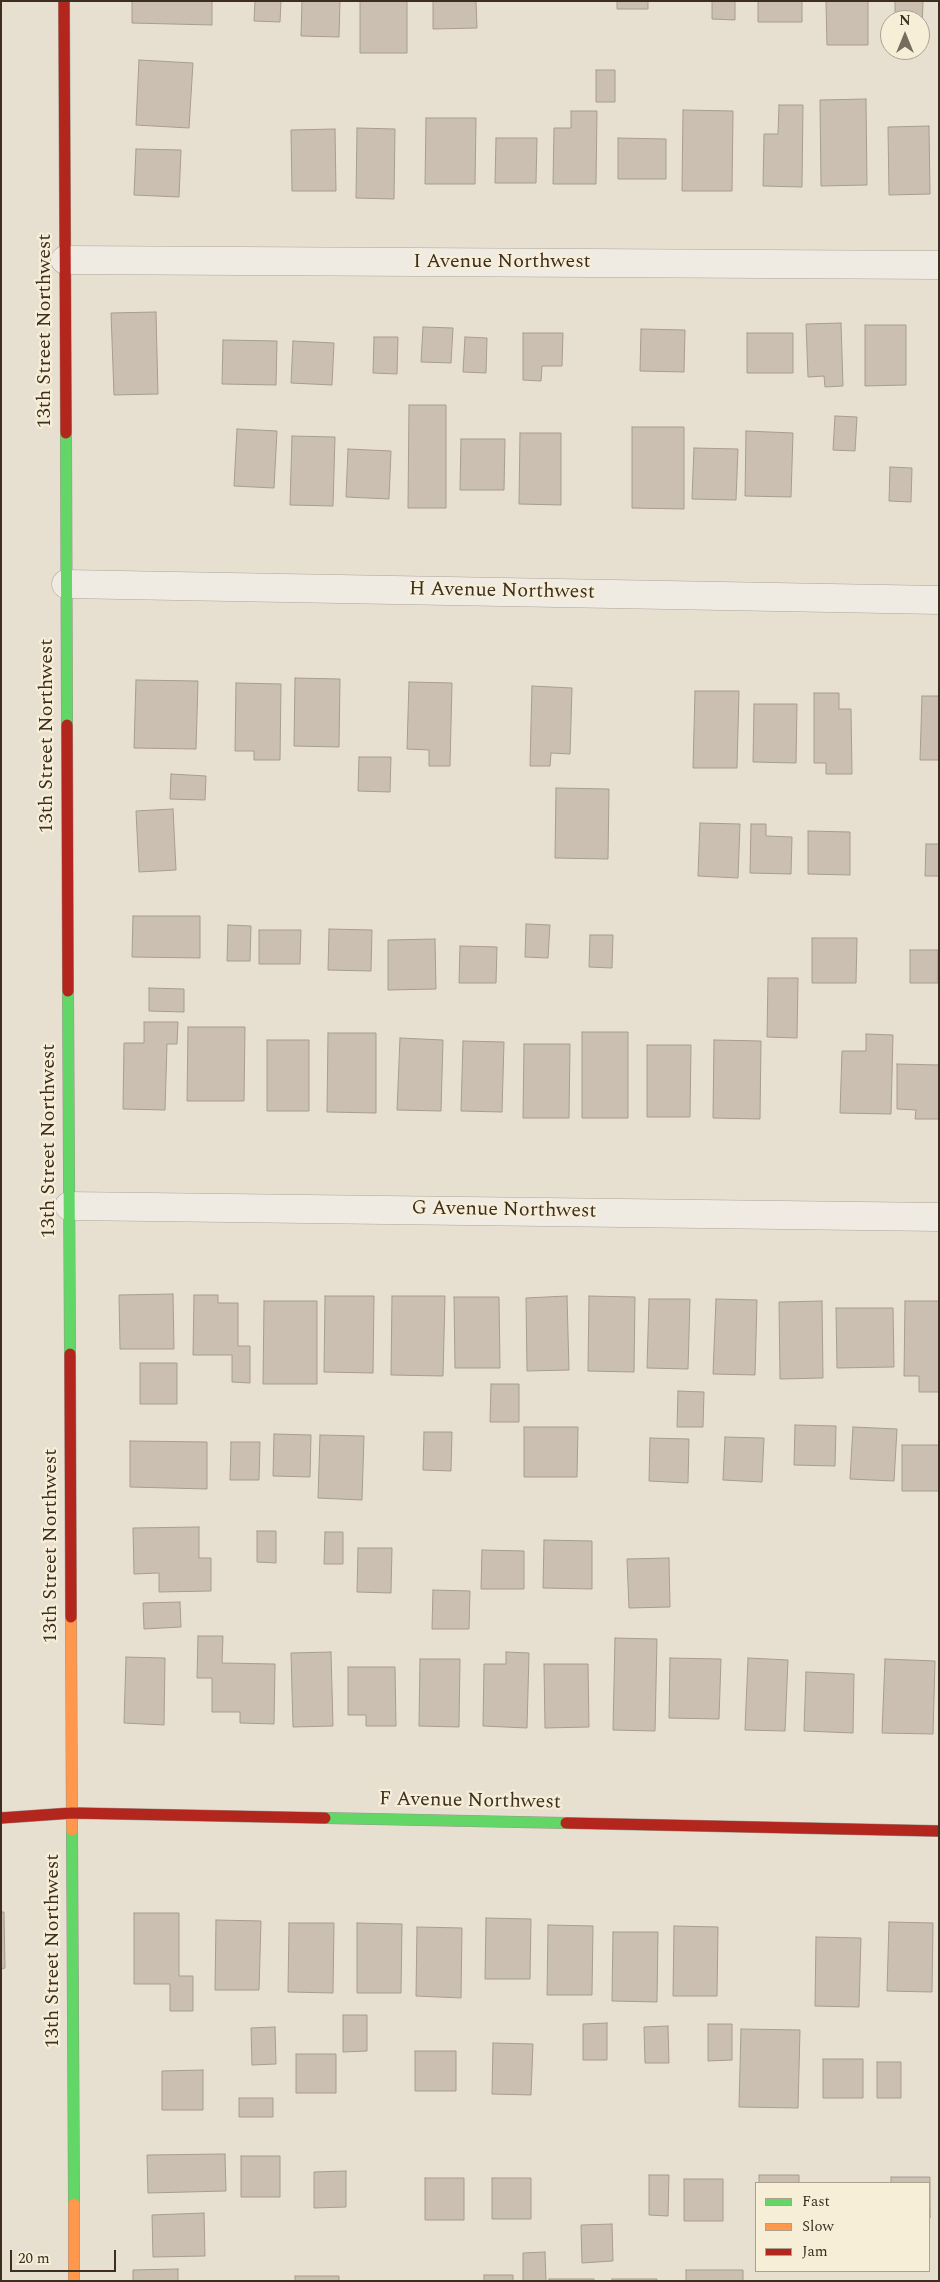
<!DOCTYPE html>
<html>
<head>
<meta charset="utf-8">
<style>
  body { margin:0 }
  #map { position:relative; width:940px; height:2282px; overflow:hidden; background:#e7e0d1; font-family:Spectral,serif }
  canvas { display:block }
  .frame { position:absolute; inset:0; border:2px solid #3d2e20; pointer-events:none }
  .legend { position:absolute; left:755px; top:2182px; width:175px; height:90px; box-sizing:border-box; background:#f7eed8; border:1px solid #ada18e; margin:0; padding:6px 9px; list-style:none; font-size:15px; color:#3d2e20 }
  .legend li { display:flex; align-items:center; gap:10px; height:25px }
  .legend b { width:25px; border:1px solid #ada18e }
  .north { position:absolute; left:880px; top:10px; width:50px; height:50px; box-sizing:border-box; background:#f7eed8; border:1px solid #ada18e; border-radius:50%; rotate:0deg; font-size:14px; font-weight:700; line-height:20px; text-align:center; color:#3d2e20 }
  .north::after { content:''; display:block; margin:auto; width:18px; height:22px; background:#786c5e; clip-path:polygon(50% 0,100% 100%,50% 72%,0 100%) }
  .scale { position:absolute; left:10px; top:2250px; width:106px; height:22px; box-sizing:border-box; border:2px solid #3d2e20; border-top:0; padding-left:6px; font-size:15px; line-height:18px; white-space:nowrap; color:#3d2e20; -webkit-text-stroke:4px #f7eed8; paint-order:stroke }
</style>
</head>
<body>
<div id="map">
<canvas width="940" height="2282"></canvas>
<div class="frame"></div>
<ul class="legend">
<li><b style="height:6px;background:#63d668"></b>Fast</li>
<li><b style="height:6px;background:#ff974d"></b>Slow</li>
<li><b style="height:6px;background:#b3261e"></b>Jam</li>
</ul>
<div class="north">N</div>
<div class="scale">20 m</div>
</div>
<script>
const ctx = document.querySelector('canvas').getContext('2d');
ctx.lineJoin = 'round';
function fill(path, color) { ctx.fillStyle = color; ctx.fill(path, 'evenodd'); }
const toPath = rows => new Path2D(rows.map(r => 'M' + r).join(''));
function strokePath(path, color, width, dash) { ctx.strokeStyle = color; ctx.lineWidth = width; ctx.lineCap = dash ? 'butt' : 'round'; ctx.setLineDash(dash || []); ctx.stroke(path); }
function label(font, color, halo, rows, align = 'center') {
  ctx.font = font + ' Spectral,serif'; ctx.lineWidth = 4.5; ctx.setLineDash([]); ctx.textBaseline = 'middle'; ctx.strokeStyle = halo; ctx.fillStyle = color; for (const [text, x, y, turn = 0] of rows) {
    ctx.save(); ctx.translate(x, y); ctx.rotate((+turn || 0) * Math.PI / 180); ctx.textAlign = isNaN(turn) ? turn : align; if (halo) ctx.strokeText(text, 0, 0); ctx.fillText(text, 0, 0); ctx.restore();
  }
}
const building = toPath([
  [132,1,212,1,212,25,132,23,132,1],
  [255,1,281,1,280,22,254,21,255,1],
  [302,1,340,1,339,37,301,36,302,1],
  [360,1,407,1,407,53,360,53,360,1],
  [433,1,476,1,477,28,433,29,433,1],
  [617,1,648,1,648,9,617,9,617,1],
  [712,1,735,1,735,20,712,19,712,1],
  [758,1,802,1,802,22,758,22,758,1],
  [826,1,868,1,868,45,827,45,826,1],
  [895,1,923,1,922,29,920,29,920,20,895,20,895,1],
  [139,60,193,63,189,128,136,125,139,60],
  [596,70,615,70,615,102,596,102,596,70],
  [866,99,867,185,821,186,820,100,866,99],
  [779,105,803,105,802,187,763,186,764,134,778,134,779,105],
  [683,110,733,111,732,191,682,191,683,110],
  [571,111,597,111,596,184,553,184,554,128,571,128,571,111],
  [426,118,476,118,475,184,425,184,426,118],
  [929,126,930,194,889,195,888,127,929,126],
  [357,128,395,129,394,199,356,198,357,128],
  [335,129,336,191,292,191,291,130,335,129],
  [496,138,537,138,536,183,495,183,496,138],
  [618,138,666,139,666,179,618,179,618,138],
  [136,149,181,150,179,197,134,195,136,149],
  [156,312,158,394,114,395,111,313,156,312],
  [841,323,843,386,825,387,824,376,808,377,806,324,841,323],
  [865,325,906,325,906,385,865,386,865,325],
  [423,327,453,328,451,363,421,362,423,327],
  [641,329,685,330,684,372,640,371,641,329],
  [523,333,563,333,562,366,542,366,541,381,523,380,523,333],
  [747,333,793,333,793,373,747,373,747,333],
  [374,337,398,337,397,374,373,373,374,337],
  [465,337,487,338,486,373,463,372,465,337],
  [223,340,277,341,276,385,222,384,223,340],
  [293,341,334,343,332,385,291,383,293,341],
  [409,405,446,405,446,508,408,508,409,405],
  [835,416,857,417,855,451,833,450,835,416],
  [632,427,684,427,684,509,632,508,632,427],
  [237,429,277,431,274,488,234,486,237,429],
  [746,431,793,433,791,497,745,496,746,431],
  [520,433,561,433,561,505,519,504,520,433],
  [292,436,335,437,333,506,290,505,292,436],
  [461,439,505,439,504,490,460,490,461,439],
  [694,448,738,449,736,500,692,499,694,448],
  [348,449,391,451,389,499,346,497,348,449],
  [890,467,912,468,911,502,889,501,890,467],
  [295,678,340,679,339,747,294,746,295,678],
  [136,680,198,681,196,749,134,748,136,680],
  [409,682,452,683,450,766,429,766,429,750,407,749,409,682],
  [236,683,281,684,280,760,254,760,254,751,235,751,236,683],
  [532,686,572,688,570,754,551,753,550,766,530,766,532,686],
  [695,691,739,691,737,768,693,768,695,691],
  [814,693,839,693,839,709,851,709,852,774,826,774,826,763,814,763,814,693],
  [922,696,939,696,939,760,920,760,922,696],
  [754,704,797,704,796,763,753,762,754,704],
  [359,757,391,757,390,792,358,791,359,757],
  [171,774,206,776,205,800,170,799,171,774],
  [556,788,609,789,608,859,555,858,556,788],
  [173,809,176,870,139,872,136,811,173,809],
  [700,823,740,824,738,878,698,876,700,823],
  [751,824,766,824,766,836,792,837,791,874,750,873,751,824],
  [808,831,850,832,850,875,808,874,808,831],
  [926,844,939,844,939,876,925,876,926,844],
  [133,916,200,916,200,958,132,957,133,916],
  [526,924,550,925,548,958,525,957,526,924],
  [228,925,251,926,250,961,227,961,228,925],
  [329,929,372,930,371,971,328,970,329,929],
  [259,930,301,930,300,964,259,964,259,930],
  [590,935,613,935,612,968,589,967,590,935],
  [812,938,857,938,856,983,812,983,812,938],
  [435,939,436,989,388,990,388,940,435,939],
  [460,946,497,947,496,983,459,983,460,946],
  [910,950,938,950,938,983,910,983,910,950],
  [768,978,798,978,797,1038,767,1037,768,978],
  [149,988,184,989,184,1012,149,1011,149,988],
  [144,1022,178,1022,177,1044,167,1044,165,1110,123,1109,124,1043,144,1043,144,1022],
  [188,1027,245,1027,244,1101,187,1101,188,1027],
  [582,1032,628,1032,628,1118,582,1118,582,1032],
  [328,1033,376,1033,376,1113,327,1112,328,1033],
  [866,1034,893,1035,891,1114,840,1113,842,1051,866,1051,866,1034],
  [400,1038,443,1040,441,1111,397,1110,400,1038],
  [267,1040,309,1040,309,1111,267,1111,267,1040],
  [714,1040,761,1041,760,1119,713,1118,714,1040],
  [463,1041,504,1042,502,1112,461,1111,463,1041],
  [524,1044,570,1044,569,1118,523,1118,524,1044],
  [647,1045,691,1045,690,1117,647,1117,647,1045],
  [897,1064,939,1065,939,1119,915,1119,916,1110,897,1109,897,1064],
  [173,1294,174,1349,120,1349,119,1295,173,1294],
  [194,1295,218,1295,218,1303,238,1303,238,1346,250,1346,250,1383,232,1382,232,1355,193,1355,194,1295],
  [325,1296,374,1296,373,1373,324,1372,325,1296],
  [392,1296,445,1296,443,1376,391,1375,392,1296],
  [567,1296,569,1370,527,1371,526,1298,567,1296],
  [589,1296,635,1297,634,1372,588,1371,589,1296],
  [454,1297,499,1297,500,1368,455,1368,454,1297],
  [649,1299,690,1299,688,1369,647,1368,649,1299],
  [716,1299,757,1300,755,1375,713,1374,716,1299],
  [264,1301,317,1301,317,1384,263,1384,264,1301],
  [822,1301,823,1378,780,1379,779,1302,822,1301],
  [905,1301,939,1301,939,1392,919,1392,919,1376,904,1376,905,1301],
  [836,1308,893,1308,894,1367,837,1368,836,1308],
  [140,1363,177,1363,177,1404,140,1404,140,1363],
  [491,1384,519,1384,519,1422,490,1422,491,1384],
  [678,1391,704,1392,703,1427,677,1427,678,1391],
  [795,1425,836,1426,835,1466,794,1465,795,1425],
  [524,1427,578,1427,577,1477,524,1477,524,1427],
  [853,1427,897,1429,894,1481,850,1479,853,1427],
  [424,1432,452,1432,451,1471,423,1470,424,1432],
  [274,1434,311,1435,310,1477,273,1476,274,1434],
  [320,1435,364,1436,362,1500,318,1498,320,1435],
  [725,1437,764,1438,762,1482,723,1480,725,1437],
  [650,1438,689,1439,688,1483,649,1481,650,1438],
  [130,1441,207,1442,207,1489,130,1487,130,1441],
  [231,1442,260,1442,259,1480,230,1480,231,1442],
  [902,1445,939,1445,939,1491,902,1491,902,1445],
  [199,1527,199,1558,211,1558,211,1591,159,1592,159,1573,134,1574,133,1528,199,1527],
  [257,1531,276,1531,276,1563,257,1562,257,1531],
  [325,1532,343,1532,343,1564,324,1564,325,1532],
  [544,1540,592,1541,592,1589,543,1588,544,1540],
  [358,1548,392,1548,391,1593,357,1592,358,1548],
  [482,1550,524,1551,524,1589,481,1589,482,1550],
  [669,1558,670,1607,629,1608,627,1559,669,1558],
  [433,1590,470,1591,469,1629,432,1629,433,1590],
  [180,1602,181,1627,144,1629,143,1603,180,1602],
  [198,1636,223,1636,222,1663,275,1664,274,1724,240,1723,240,1712,212,1712,212,1678,197,1678,198,1636],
  [615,1638,657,1639,655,1731,613,1730,615,1638],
  [331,1652,333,1726,293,1727,291,1653,331,1652],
  [506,1652,529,1653,527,1728,483,1726,484,1664,506,1664,506,1652],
  [126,1657,165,1658,164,1725,124,1723,126,1657],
  [670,1658,721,1659,719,1719,669,1718,670,1658],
  [748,1658,788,1660,785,1731,745,1730,748,1658],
  [420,1659,460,1659,459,1727,419,1726,420,1659],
  [885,1659,935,1661,933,1734,882,1733,885,1659],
  [544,1664,588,1664,589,1727,545,1728,544,1664],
  [348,1667,395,1667,396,1726,366,1726,366,1715,348,1715,348,1667],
  [806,1672,854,1674,853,1733,804,1731,806,1672],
  [1,1912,4,1912,5,1968,1,1969,1,1912],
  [134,1913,179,1913,179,1976,193,1976,193,2011,170,2011,170,1984,134,1984,134,1913],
  [486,1918,531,1919,530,1979,485,1979,486,1918],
  [216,1920,261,1921,259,1990,215,1990,216,1920],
  [889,1922,933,1923,932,1992,887,1991,889,1922],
  [289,1923,334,1923,333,1993,288,1992,289,1923],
  [357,1923,402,1924,401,1993,357,1993,357,1923],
  [548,1925,593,1926,592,1995,547,1995,548,1925],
  [674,1926,718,1927,717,1996,673,1996,674,1926],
  [417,1927,462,1928,461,1998,416,1996,417,1927],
  [613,1932,658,1932,657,2002,612,2001,613,1932],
  [816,1937,861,1938,859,2007,815,2006,816,1937],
  [343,2015,367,2015,367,2051,343,2052,343,2015],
  [607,2023,607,2060,583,2060,583,2024,607,2023],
  [708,2024,732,2024,732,2060,708,2061,708,2024],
  [668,2026,669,2063,645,2063,644,2027,668,2026],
  [275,2027,276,2064,252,2065,251,2028,275,2027],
  [741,2029,800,2030,798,2108,739,2107,741,2029],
  [493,2043,533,2044,531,2095,492,2094,493,2043],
  [415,2051,456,2051,456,2091,415,2091,415,2051],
  [296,2054,336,2054,336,2093,296,2093,296,2054],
  [823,2059,863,2059,863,2098,823,2098,823,2059],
  [877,2062,901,2062,901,2098,877,2098,877,2062],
  [203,2070,203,2110,162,2110,162,2071,203,2070],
  [239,2098,273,2098,273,2117,239,2117,239,2098],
  [225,2154,226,2191,148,2193,147,2155,225,2154],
  [241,2156,280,2156,280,2197,241,2197,241,2156],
  [346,2171,346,2207,314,2208,314,2172,346,2171],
  [649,2175,669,2175,668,2216,649,2215,649,2175],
  [759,2175,799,2175,799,2183,759,2183,759,2175],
  [891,2177,930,2177,930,2218,929,2183,891,2183,891,2177],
  [425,2178,464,2178,464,2220,425,2220,425,2178],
  [492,2178,531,2178,531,2219,492,2219,492,2178],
  [684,2179,723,2179,723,2221,684,2221,684,2179],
  [204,2213,205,2256,153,2257,152,2215,204,2213],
  [612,2224,613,2261,582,2263,581,2225,612,2224],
  [545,2252,546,2281,523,2281,523,2253,545,2252],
  [178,2269,178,2281,133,2281,133,2270,178,2269],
  [686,2270,743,2270,743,2281,686,2281,686,2270],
  [484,2275,513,2275,513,2281,484,2281,484,2275],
  [295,2276,339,2276,339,2281,295,2281,295,2276],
  [549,2279,594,2279,594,2281,549,2281,549,2279],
  [612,2279,657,2279,657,2281,612,2281,612,2279]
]);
const street = toPath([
  [65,260,939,265],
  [66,584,939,600],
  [69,1206,939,1217]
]);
const fast = toPath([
  [66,433,67,725],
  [68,991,70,1354],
  [325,1818,566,1823],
  [72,1830,74,2204]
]);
const slow = toPath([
  [71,1617,72,1830],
  [74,2204,74,2281]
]);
const jam = toPath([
  [64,1,66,433],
  [67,725,68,991],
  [70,1354,71,1617],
  [1,1818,72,1813,325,1818],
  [566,1823,939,1831]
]);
const streetNames = [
  ["I Avenue Northwest",502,263],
  ["13th Street Northwest",46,331,-90],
  ["H Avenue Northwest",502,592,1],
  ["13th Street Northwest",48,736,-90],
  ["13th Street Northwest",50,1141,-90],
  ["G Avenue Northwest",504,1211,1],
  ["13th Street Northwest",52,1546,-90],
  ["F Avenue Northwest",470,1802,1],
  ["13th Street Northwest",54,1951,-90]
];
fill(building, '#cbbfb2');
strokePath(building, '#a89c90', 1);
strokePath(street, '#ada599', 29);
strokePath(fast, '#9c958a', 12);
strokePath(slow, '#9c958a', 12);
strokePath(jam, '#9c958a', 12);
strokePath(street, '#efebe3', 28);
strokePath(fast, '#63d668', 11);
strokePath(slow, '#ff974d', 11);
strokePath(jam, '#b3261e', 11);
label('20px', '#3d2e20', '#f7eed8', streetNames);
</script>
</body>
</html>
